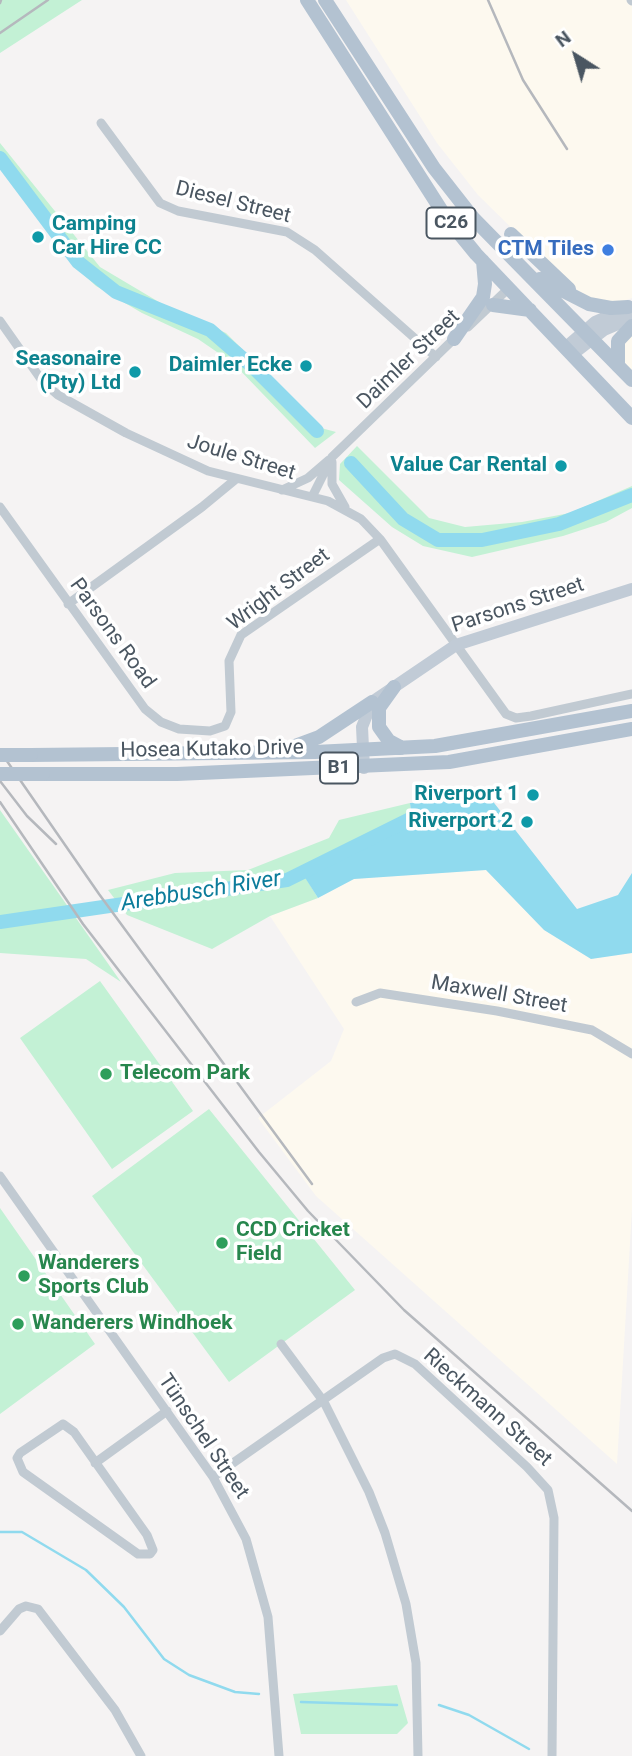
<!DOCTYPE html>
<html>
<head>
<meta charset="utf-8">
<style>
  body { margin:0 }
  #map { position:relative; width:632px; height:1756px; overflow:hidden; background:#f5f3f3; font-family:Roboto,sans-serif }
  canvas { display:block }
  .north { position:absolute; left:541px; top:21px; width:70px; height:70px; -webkit-text-stroke:5px #fff; paint-order:stroke; rotate:323deg; font-size:19px; font-weight:700; line-height:28px; text-align:center; color:#4a5661 }
  .north::after { content:''; display:block; margin:auto; width:24px; height:32px; background:#4a5661; clip-path:polygon(50% 0,100% 100%,50% 72%,0 100%) }
</style>
</head>
<body>
<div id="map">
<canvas width="632" height="1756"></canvas>
<div class="north">N</div>
</div>
<script>
const ctx = document.querySelector('canvas').getContext('2d');
ctx.lineJoin = 'round';
function fill(path, color) { ctx.fillStyle = color; ctx.fill(path, 'evenodd'); }
const toPath = rows => new Path2D(rows.map(r => 'M' + r).join(''));
function strokePath(path, color, width, dash) { ctx.strokeStyle = color; ctx.lineWidth = width; ctx.lineCap = dash ? 'butt' : 'round'; ctx.setLineDash(dash || []); ctx.stroke(path); }
function label(font, color, halo, rows, align = 'center') {
  ctx.font = font + ' Roboto,sans-serif'; ctx.lineWidth = 7; ctx.setLineDash([]); ctx.textBaseline = 'middle'; ctx.strokeStyle = halo; ctx.fillStyle = color; for (const [text, x, y, turn = 0] of rows) {
    ctx.save(); ctx.translate(x, y); ctx.rotate((+turn || 0) * Math.PI / 180); ctx.textAlign = isNaN(turn) ? turn : align; if (halo) ctx.strokeText(text, 0, 0); ctx.fillText(text, 0, 0); ctx.restore();
  }
}
const commercial = toPath([
  [346,0,632,0,632,298,612,305,583,298,478,195,437,143],
  [632,332,632,370,619,357,622,341],
  [486,870,544,930,591,959,632,953,632,1209,617,1464,316,1196,258,1118,331,1061,344,1029,270,916,318,898,354,879]
]);
const green = toPath([
  [0,0,82,0,0,53],
  [0,143,100,267,164,305,226,333,321,428,336,432,315,448,233,363,198,339,142,313,96,286,70,262,22,193,0,167],
  [357,446,429,518,465,527,522,522,570,513,632,486,632,508,606,522,563,536,472,557,423,546,392,527,339,480,340,464],
  [410,803,412,819,302,872,318,898,270,916,212,949,127,915,108,890,175,873,248,870,329,838,339,820],
  [0,810,121,982,86,959,0,953],
  [100,981,193,1111,112,1169,20,1038],
  [209,1109,355,1290,229,1382,92,1196],
  [0,1208,95,1344,0,1414],
  [397,1685,408,1723,397,1734,301,1734,293,1694]
]);
const water = toPath([
  [491,799,577,909,618,895,632,873,632,953,591,959,544,930,486,870,354,879,318,898,302,873,412,819,410,803]
]);
const stream = toPath([
  [0,1532,22,1532,86,1570,124,1607,164,1659,189,1675,235,1692,259,1694],
  [301,1702,397,1705],
  [439,1705,469,1715,529,1749]
]);
const river = toPath([
  [0,158,78,262,116,292,210,330,255,369,317,431],
  [351,463,403,519,438,540,482,540,559,524,632,495],
  [0,922,287,880,410,819]
]);
const street = toPath([
  [631,0,632,1],
  [101,123,160,203,178,211,287,232,315,250,436,357],
  [0,321,43,382,58,395,126,433,208,471,328,501,361,519,380,539,506,714,516,718,531,716,632,694],
  [468,327,510,287],
  [332,462,332,484,345,507],
  [282,490,308,478,329,460],
  [312,497,332,457,457,336],
  [0,507,145,709,161,722,179,729,210,731,225,726,231,712,229,661,241,635,380,539],
  [68,604,202,507,236,479],
  [356,1002,380,993,497,1011,592,1030,632,1054],
  [0,1176,213,1477,246,1539,268,1617,279,1756],
  [281,1344,324,1402,369,1492,385,1533,406,1604,416,1663,418,1756],
  [63,1424,74,1432,147,1535,153,1550,150,1554,138,1554,23,1472,17,1458,20,1453,63,1424],
  [95,1463,167,1411],
  [213,1477,383,1358,395,1354,415,1364,527,1467,548,1490,554,1518,552,1756],
  [0,1631,19,1609,26,1606,38,1609,115,1710,141,1756]
]);
const secondary = toPath([
  [566,347,595,322,624,309],
  [573,354,604,330,632,318],
  [364,768,362,727,372,702,456,645,632,589]
]);
const primary = toPath([
  [307,0,445,216,476,254,632,418],
  [325,0,434,168,474,219,632,380],
  [511,234,569,289],
  [540,279,589,304,611,308,628,307],
  [493,305,530,310],
  [454,339,483,297,485,284,483,261],
  [618,366,618,341,632,326],
  [394,687,379,708,379,727,389,741,402,748],
  [292,747,319,737,372,702],
  [31,755,315,752,435,746,632,711],
  [43,774,177,774,449,762,632,729]
]);
const rail = toPath([
  [488,0,523,80,567,149],
  [0,3,1,0],
  [0,33,48,0],
  [0,751,99,894,312,1184],
  [0,781,27,816,56,844],
  [0,802,83,924,259,1152,308,1211,404,1310,632,1511]
]);
const primaryBridge = toPath([
  [0,755,31,755],
  [0,774,43,774]
]);
const markers = [
  [38,237,7,"#0f9aa8"],
  [608,250,7,"#3f7fe0"],
  [306,366,7,"#0f9aa8"],
  [135,372,7,"#0f9aa8"],
  [561,466,7,"#0f9aa8"],
  [533,795,7,"#0f9aa8"],
  [527,822,7,"#0f9aa8"],
  [106,1074,7,"#2e9e5b"],
  [222,1243,7,"#2e9e5b"],
  [24,1276,7,"#2e9e5b"],
  [18,1324,7,"#2e9e5b"]
];
const shields = [
  [451,223,49],
  [339,768,38]
];
const shieldNames = [
  ["C26",451,223],
  ["B1",339,768]
];
const streetNames = [
  ["Diesel Street",233,203,14],
  ["Daimler Street",409,360,-44],
  ["Joule Street",241,458,17],
  ["Wright Street",279,590,-37],
  ["Parsons Street",518,606,-18],
  ["Parsons Road",112,634,54],
  ["Hosea Kutako Drive",212,750,-1],
  ["Maxwell Street",499,995,10],
  ["Rieckmann Street",487,1408,42],
  ["Tünschel Street",203,1437,56]
];
const cultureNames = [
  ["Camping",52,225,"left"],
  ["Car Hire CC",52,249,"left"],
  ["Seasonaire",121,360],
  ["(Pty) Ltd",121,384],
  ["Daimler Ecke",292,366],
  ["Value Car Rental",547,466],
  ["Riverport 1",519,795],
  ["Riverport 2",513,822]
];
const shopNames = [
  ["CTM Tiles",594,250]
];
const leisureNames = [
  ["Telecom Park",120,1074],
  ["CCD Cricket",236,1231],
  ["Field",236,1255],
  ["Wanderers",38,1264],
  ["Sports Club",38,1288],
  ["Wanderers Windhoek",32,1324]
];
const waterNames = [
  ["Arebbusch River",201,892,-9]
];
fill(commercial, '#fdf9ef');
fill(green, '#c3f1d5');
fill(water, '#90daee');
strokePath(stream, '#90daee', 2.5);
strokePath(river, '#90daee', 14);
strokePath(street, '#c1cad2', 9);
strokePath(secondary, '#c1cbd6', 12);
strokePath(primary, '#b3c2d1', 14);
strokePath(rail, '#b5b8bd', 2.5);
strokePath(primaryBridge, '#b3c2d1', 14);
for (const [x, y, r, color] of markers) { const dot = new Path2D(); dot.arc(x, y, r, 0, 2 * Math.PI); ctx.fillStyle = color; ctx.fill(dot); strokePath(dot, '#fff', 2.5); }
for (const [x, y, w] of shields) { const box = new Path2D(); box.roundRect(x - w / 2, y - 15.5, w, 31, 5); ctx.fillStyle = '#fff'; ctx.fill(box); strokePath(box, '#4a5661', 2); }
label('bold 19px', '#4a5661', null, shieldNames);
label('21px', '#4a5661', '#fff', streetNames);
label('bold 21px', '#0d838f', '#fff', cultureNames, 'right');
label('bold 21px', '#366cbe', '#fff', shopNames, 'right');
label('bold 21px', '#27864d', '#fff', leisureNames, 'left');
label('italic 23px', '#0c7c9b', '#fff', waterNames);
</script>
</body>
</html>
